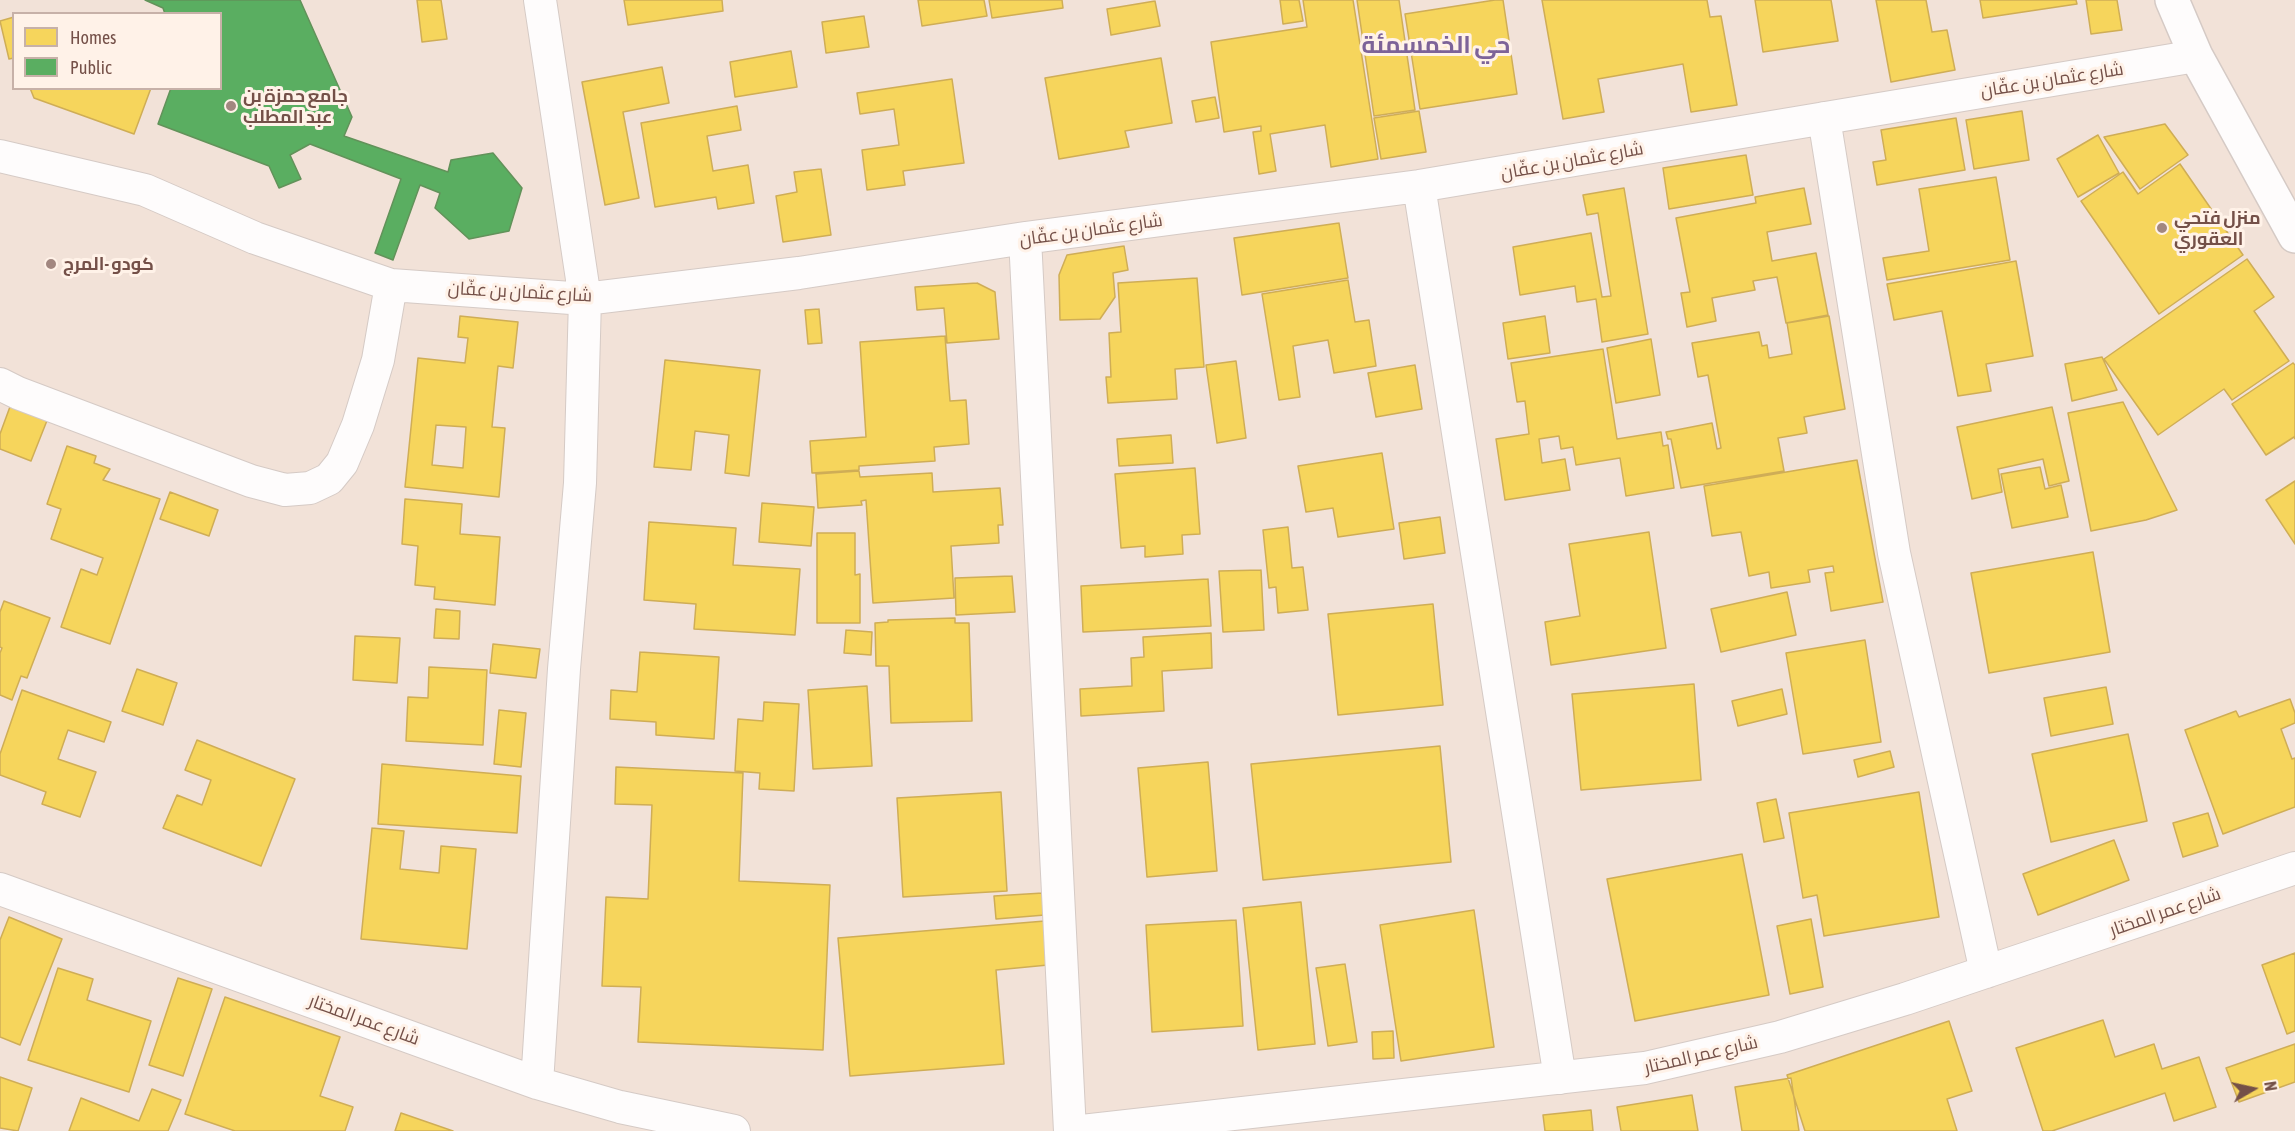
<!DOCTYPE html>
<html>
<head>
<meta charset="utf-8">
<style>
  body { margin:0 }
  #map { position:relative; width:2295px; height:1131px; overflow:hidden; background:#f7eee8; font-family:"Asap Condensed",sans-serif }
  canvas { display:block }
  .legend { position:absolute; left:12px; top:12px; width:210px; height:78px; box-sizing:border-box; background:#fff2e8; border:2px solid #c7b1a8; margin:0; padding:8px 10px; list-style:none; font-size:18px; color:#745048 }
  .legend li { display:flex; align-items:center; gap:12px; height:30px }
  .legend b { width:30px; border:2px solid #c7b1a8 }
  .north { position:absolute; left:2223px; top:1059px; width:60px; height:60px; -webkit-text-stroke:4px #fff2e8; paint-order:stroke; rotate:81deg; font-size:16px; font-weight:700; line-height:24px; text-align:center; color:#745048 }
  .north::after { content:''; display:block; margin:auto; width:21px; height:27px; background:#745048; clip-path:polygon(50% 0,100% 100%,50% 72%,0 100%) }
</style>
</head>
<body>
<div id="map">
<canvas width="2295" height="1131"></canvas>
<ul class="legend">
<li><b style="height:16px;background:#f6d55c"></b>Homes</li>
<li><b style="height:16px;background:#5aae61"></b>Public</li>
</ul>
<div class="north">N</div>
</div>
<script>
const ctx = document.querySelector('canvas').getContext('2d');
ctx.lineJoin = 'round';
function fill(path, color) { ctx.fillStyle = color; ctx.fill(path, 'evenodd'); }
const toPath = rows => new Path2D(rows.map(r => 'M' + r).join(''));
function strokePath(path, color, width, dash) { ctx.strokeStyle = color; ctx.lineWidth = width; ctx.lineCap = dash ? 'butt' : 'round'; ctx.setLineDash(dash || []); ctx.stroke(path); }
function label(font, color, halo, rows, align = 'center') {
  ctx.font = font + ' "Asap Condensed",Cairo,sans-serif'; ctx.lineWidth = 6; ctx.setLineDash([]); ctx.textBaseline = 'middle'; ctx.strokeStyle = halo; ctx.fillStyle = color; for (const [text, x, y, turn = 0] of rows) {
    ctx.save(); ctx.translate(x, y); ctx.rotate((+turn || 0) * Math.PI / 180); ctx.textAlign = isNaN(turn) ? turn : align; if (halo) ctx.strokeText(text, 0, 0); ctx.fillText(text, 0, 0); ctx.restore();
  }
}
const residential = toPath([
  [0,0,2295,0,2295,1131,0,1131],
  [14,14,220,14,220,88,14,88]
]);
const homes = toPath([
  [417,0,441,0,447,39,422,42,417,0],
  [624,0,722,0,723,11,628,25,624,0],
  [918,0,984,0,987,16,922,26,918,0],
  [989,0,1062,0,1063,8,992,18,989,0],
  [1280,0,1299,0,1303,21,1283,24,1280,0],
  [1303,0,1353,0,1378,159,1331,167,1325,125,1270,134,1276,171,1259,174,1253,132,1261,131,1261,126,1224,132,1211,42,1307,27,1303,0],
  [1357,0,1399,0,1415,110,1374,116,1357,0],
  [1495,0,1503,0,1517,94,1420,109,1405,14,1495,0],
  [1542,0,1707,0,1710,17,1721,16,1737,105,1691,112,1683,64,1598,79,1604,112,1563,119,1542,0],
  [1755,0,1831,0,1838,41,1763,52,1755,0],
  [1876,0,1926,0,1932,32,1947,30,1955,70,1891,82,1876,0],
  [1980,0,2076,0,2077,4,1983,18,1980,0],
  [2086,0,2117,0,2122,30,2091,34,2086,0],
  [1155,1,1160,26,1111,35,1107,9,1155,1],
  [864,16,869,47,826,53,822,22,864,16],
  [14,17,14,58,9,59,0,21,14,17],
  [791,51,797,87,735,97,730,62,791,51],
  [1161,58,1172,123,1125,131,1129,147,1059,159,1045,78,1161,58],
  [662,67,669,103,623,112,639,198,605,205,582,82,662,67],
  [952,79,964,163,903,171,905,185,867,190,862,150,899,145,894,109,860,114,857,93,952,79],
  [30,88,151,88,134,134,34,98,30,88],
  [1215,97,1219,118,1196,122,1192,101,1215,97],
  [737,106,741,130,707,136,713,171,748,165,754,203,718,209,716,197,655,207,641,123,737,106],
  [1419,111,1426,152,1381,159,1374,118,1419,111],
  [2022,111,2029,160,1974,169,1966,120,2022,111],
  [1956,118,1965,170,1877,185,1873,162,1886,160,1881,130,1956,118],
  [2165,124,2188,155,2140,189,2104,137,2165,124],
  [2098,135,2119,173,2078,197,2057,159,2098,135],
  [1746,155,1753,195,1669,209,1663,168,1746,155],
  [2180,164,2243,255,2159,314,2081,201,2123,172,2138,194,2180,164],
  [821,169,831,235,783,242,776,196,797,192,794,172,821,169],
  [1996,177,2010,260,1887,280,1883,258,1929,251,1919,189,1996,177],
  [1624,188,1648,334,1602,342,1596,299,1577,302,1575,286,1520,295,1513,247,1591,233,1602,297,1611,296,1598,213,1587,215,1583,195,1624,188],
  [1804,188,1811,224,1767,232,1772,261,1816,253,1828,315,1786,323,1777,277,1753,281,1755,290,1712,298,1716,321,1687,327,1681,293,1690,292,1676,218,1756,203,1755,197,1804,188],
  [1339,223,1348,278,1242,295,1234,238,1339,223],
  [1124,246,1128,270,1113,273,1115,297,1100,319,1060,320,1059,275,1067,255,1124,246],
  [2247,259,2274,297,2254,311,2289,361,2232,400,2224,389,2158,435,2104,359,2247,259],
  [2016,261,2033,356,1986,364,1991,391,1958,396,1942,311,1894,320,1887,284,2016,261],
  [1197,278,1204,367,1175,369,1177,399,1108,403,1106,377,1111,377,1109,333,1121,332,1118,283,1197,278],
  [1348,280,1355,322,1369,320,1376,366,1334,373,1328,340,1293,346,1300,397,1279,400,1262,294,1348,280],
  [977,283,995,292,999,339,947,343,944,308,917,310,915,287,977,283],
  [819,309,822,343,808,344,805,310,819,309],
  [460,316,518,322,513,368,498,366,492,427,505,428,499,497,405,487,418,358,465,363,468,338,458,337,460,316],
  [436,425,466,427,463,468,432,465,436,425],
  [1545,316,1550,353,1508,359,1503,323,1545,316],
  [1829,316,1845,409,1804,417,1807,433,1778,438,1784,471,1681,488,1671,439,1668,439,1666,432,1712,423,1717,449,1721,448,1708,375,1698,377,1692,343,1759,332,1762,346,1767,345,1769,358,1792,354,1787,323,1829,316],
  [945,336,950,401,966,400,969,444,934,447,935,461,859,466,859,470,812,473,810,441,866,437,860,342,945,336],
  [1651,339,1660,395,1616,403,1607,348,1651,339],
  [1603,349,1617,439,1661,432,1663,446,1668,445,1674,488,1626,496,1620,458,1576,465,1573,447,1561,449,1559,436,1539,439,1542,463,1565,459,1570,490,1505,500,1496,439,1529,434,1525,401,1517,402,1511,363,1603,349],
  [2102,357,2117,390,2072,401,2065,364,2102,357],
  [665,360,760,370,749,476,725,473,729,435,695,431,691,470,654,467,665,360],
  [1236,361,1246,438,1217,443,1206,365,1236,361],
  [2293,363,2295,365,2295,439,2294,437,2266,455,2232,404,2293,363],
  [1415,365,1422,409,1376,417,1368,373,1415,365],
  [2123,402,2177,510,2146,520,2091,531,2068,413,2123,402],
  [11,404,48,418,31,461,0,449,0,434,11,404],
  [2052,407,2069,481,2049,486,2043,459,1998,469,2002,492,1972,499,1957,427,2052,407],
  [1171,435,1173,463,1119,466,1117,439,1171,435],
  [67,446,96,456,94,463,110,469,103,480,160,499,110,644,61,627,81,569,97,575,103,558,51,539,61,509,47,504,67,446],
  [1382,453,1394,529,1338,537,1333,508,1306,512,1298,466,1382,453],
  [1857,460,1883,602,1831,611,1825,573,1834,572,1833,566,1808,570,1810,582,1771,588,1769,572,1749,576,1741,532,1712,536,1704,486,1857,460],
  [2040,467,2045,489,2061,485,2068,517,2012,528,2001,474,2040,467],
  [1195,468,1200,534,1182,535,1183,554,1145,557,1145,546,1121,548,1115,474,1195,468],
  [859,471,860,477,932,473,933,492,1000,488,1003,525,998,525,999,543,951,546,954,598,873,603,866,500,861,501,862,505,818,508,816,474,859,471],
  [2295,481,2295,544,2266,500,2295,481],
  [170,492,218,510,209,536,160,519,170,492],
  [405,499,462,504,460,534,500,537,495,605,434,599,435,587,415,585,418,546,402,544,405,499],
  [762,503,814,507,811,546,759,542,762,503],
  [1440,517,1445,553,1404,559,1399,523,1440,517],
  [649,522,736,528,733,565,800,569,795,635,694,629,696,604,644,600,649,522],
  [1288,527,1292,568,1303,567,1308,610,1278,613,1276,587,1269,588,1263,530,1288,527],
  [1649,532,1666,648,1551,665,1545,622,1580,616,1569,544,1649,532],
  [817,533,855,533,855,575,860,574,860,623,817,623,817,533],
  [2093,552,2110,652,1989,673,1971,573,2093,552],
  [1261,570,1264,630,1223,632,1219,571,1261,570],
  [1012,576,1015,612,956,615,955,578,1012,576],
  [1208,579,1211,626,1083,632,1081,586,1208,579],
  [1787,592,1796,635,1721,652,1711,609,1787,592],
  [4,601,50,618,27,678,21,676,12,700,0,695,0,653,2,648,0,647,0,612,4,601],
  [1433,604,1443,705,1338,715,1328,614,1433,604],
  [436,609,460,611,459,639,434,638,436,609],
  [955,618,955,623,969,623,972,721,891,723,889,666,876,666,875,623,888,622,888,620,955,618],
  [846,630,872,632,871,655,844,653,846,630],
  [1211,633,1212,668,1162,671,1164,711,1081,716,1080,689,1132,686,1131,658,1144,657,1143,637,1211,633],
  [355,636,400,638,397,683,353,680,355,636],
  [1865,640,1881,742,1803,754,1786,653,1865,640],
  [493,644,540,649,536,678,490,673,493,644],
  [640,652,719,657,714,739,656,735,656,722,610,719,611,690,637,692,640,652],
  [429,667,487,670,483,745,406,741,408,697,428,698,429,667],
  [137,669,177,683,163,725,122,711,137,669],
  [1694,684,1701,780,1581,790,1572,694,1694,684],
  [867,686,872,766,813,769,808,690,867,686],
  [2106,687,2113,724,2051,736,2044,698,2106,687],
  [1782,689,1787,714,1738,726,1732,701,1782,689],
  [22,690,111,722,104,742,68,730,58,759,96,772,80,817,42,804,46,792,0,775,0,754,22,690],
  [2290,699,2295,713,2295,723,2281,729,2292,759,2295,758,2295,807,2223,834,2185,730,2236,711,2239,717,2290,699],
  [764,702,799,704,794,791,759,789,760,773,735,771,738,719,763,721,764,702],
  [499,710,526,713,521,767,494,764,499,710],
  [2128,734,2147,821,2051,842,2032,754,2128,734],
  [197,740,295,779,261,866,163,828,177,795,202,805,211,780,185,770,197,740],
  [1440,746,1451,862,1263,880,1251,764,1440,746],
  [1890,751,1894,767,1858,777,1854,760,1890,751],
  [1208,762,1217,871,1147,877,1138,768,1208,762],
  [382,764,521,776,517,833,378,824,382,764],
  [616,767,743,773,739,881,830,885,823,1050,638,1042,641,987,602,986,606,897,648,899,652,805,615,804,616,767],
  [1001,792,1007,891,903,897,897,798,1001,792],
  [1919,792,1939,917,1824,936,1817,895,1803,898,1789,813,1919,792],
  [1776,799,1784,838,1764,842,1757,803,1776,799],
  [2208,813,2218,846,2183,857,2173,823,2208,813],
  [372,828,404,831,400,869,439,873,441,846,476,849,467,949,361,939,372,828],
  [2114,840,2129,880,2038,915,2023,874,2114,840],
  [1742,854,1769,995,1635,1021,1607,879,1742,854],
  [1043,893,1045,915,996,919,994,896,1043,893],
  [1301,902,1315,1044,1258,1050,1243,908,1301,902],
  [1474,910,1494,1047,1401,1061,1380,925,1474,910],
  [9,917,62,939,20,1045,0,1037,0,940,9,917],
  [1811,919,1823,987,1790,994,1777,926,1811,919],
  [1236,920,1243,1026,1152,1032,1146,925,1236,920],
  [1045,921,1048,965,996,970,1004,1064,850,1076,838,938,1045,921],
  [2295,953,2295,1031,2287,1034,2262,965,2295,953],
  [1345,964,1357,1042,1328,1046,1316,968,1345,964],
  [58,968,93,979,87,1000,151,1021,129,1092,28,1060,58,968],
  [178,978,212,989,183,1076,149,1065,178,978],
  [225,997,340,1037,320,1096,353,1107,345,1131,235,1131,185,1114,225,997],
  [2103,1020,2115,1057,2154,1044,2162,1069,2199,1057,2216,1107,2174,1121,2165,1093,2052,1131,2043,1131,2016,1048,2103,1020],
  [1949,1021,1972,1091,1947,1099,1957,1131,1805,1131,1787,1075,1949,1021],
  [1393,1031,1394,1058,1373,1059,1372,1032,1393,1031],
  [2295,1044,2295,1082,2239,1102,2226,1068,2295,1044],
  [0,1077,32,1088,18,1131,0,1128,0,1077],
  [1791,1078,1799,1131,1742,1131,1735,1087,1791,1078],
  [152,1089,181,1100,168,1131,69,1131,81,1098,139,1121,152,1089],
  [1692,1095,1698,1131,1621,1131,1617,1107,1692,1095],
  [1591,1110,1593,1131,1545,1131,1543,1115,1591,1110],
  [401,1113,453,1131,395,1131,401,1113]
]);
const public = toPath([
  [145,0,300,0,352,117,344,136,448,172,451,160,493,153,522,188,509,231,469,239,435,208,440,193,420,185,393,260,375,253,401,179,310,144,290,155,301,179,279,188,269,166,158,124,171,88,220,88,220,14,165,14,163,8,145,0]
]);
const minor = toPath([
  [1824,118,1894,553,1986,972],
  [0,156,145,190,255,238,391,285,585,299,799,273,1025,238,1419,186,2196,56],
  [1419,186,1560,1078],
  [1025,238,1070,1131],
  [0,384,18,393,251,481,285,490,310,488,329,479,342,463,358,425,378,360,391,285],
  [0,889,537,1083,620,1107,734,1131],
  [537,1083,564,669,580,483,585,299,540,0],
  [1082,1131,1645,1068,1780,1037,1905,999,2295,868]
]);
const tertiary = toPath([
  [2172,0,2196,56,2295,236]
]);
const markers = [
  [231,106,6,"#a28780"],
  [2162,228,6,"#a28780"],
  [51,264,6,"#a28780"]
];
const streetNames = [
  ["شارع عثمان بن عفّان",2052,80,-9],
  ["شارع عثمان بن عفّان",1572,161,-10],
  ["شارع عثمان بن عفّان",1091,230,-8],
  ["شارع عثمان بن عفّان",520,292,3],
  ["شارع عمر المختار",2165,912,-19],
  ["شارع عمر المختار",364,1020,20],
  ["شارع عمر المختار",1701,1055,-13]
];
const poiNames = [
  ["جامع حمزة بن",243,96],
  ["عبد المطلب",243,117],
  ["منزل فتحي",2174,218],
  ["العقوري",2174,239],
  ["كودو -المرج",63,264]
];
const districtNames = [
  ["حي الخمسمئة",1436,45]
];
fill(residential, '#f2e2d8');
fill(homes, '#f6d55c');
strokePath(homes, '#cfad56', 1.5);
fill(public, '#5aae61');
strokePath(public, '#62925a', 1.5);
strokePath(minor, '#d5cac5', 34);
strokePath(tertiary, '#d5cac5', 36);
strokePath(minor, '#fefcfc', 32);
strokePath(tertiary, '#fefcfc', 33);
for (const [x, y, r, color] of markers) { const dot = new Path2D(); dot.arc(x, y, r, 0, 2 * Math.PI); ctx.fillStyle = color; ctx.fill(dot); strokePath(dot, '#fff2e8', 2); }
label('18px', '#745048', '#fff2e8', streetNames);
label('bold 18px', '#745048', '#fff2e8', poiNames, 'left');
label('bold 24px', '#7d6398', '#fff2e8', districtNames);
</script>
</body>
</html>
